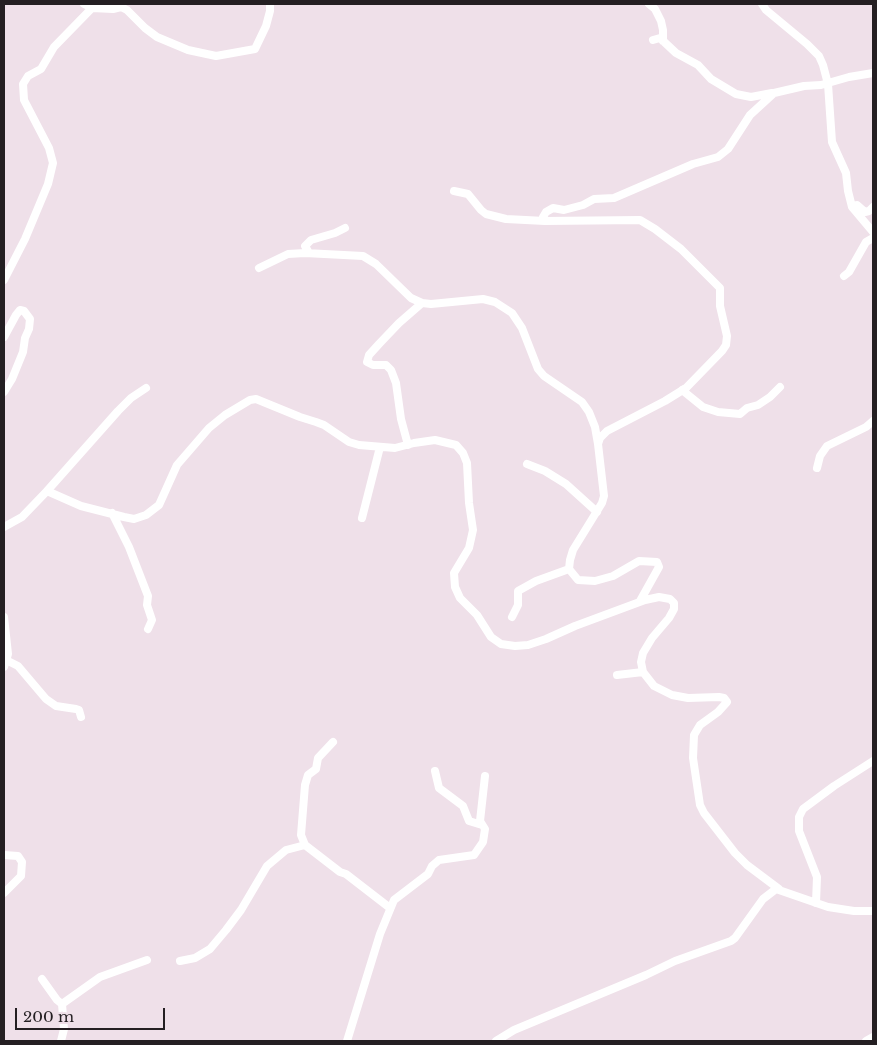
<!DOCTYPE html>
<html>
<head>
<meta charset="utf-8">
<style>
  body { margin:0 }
  #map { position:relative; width:877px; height:1045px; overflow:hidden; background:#efe0e9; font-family:"Libre Baskerville",serif }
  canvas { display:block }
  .frame { position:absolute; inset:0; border:5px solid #241f22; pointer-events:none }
  .scale { position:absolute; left:15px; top:1008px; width:150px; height:22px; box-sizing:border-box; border:2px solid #241f22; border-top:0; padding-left:6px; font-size:15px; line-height:18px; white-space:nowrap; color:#241f22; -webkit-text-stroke:4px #efe0e9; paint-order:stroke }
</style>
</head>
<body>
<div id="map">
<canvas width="877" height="1045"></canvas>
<div class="frame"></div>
<div class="scale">200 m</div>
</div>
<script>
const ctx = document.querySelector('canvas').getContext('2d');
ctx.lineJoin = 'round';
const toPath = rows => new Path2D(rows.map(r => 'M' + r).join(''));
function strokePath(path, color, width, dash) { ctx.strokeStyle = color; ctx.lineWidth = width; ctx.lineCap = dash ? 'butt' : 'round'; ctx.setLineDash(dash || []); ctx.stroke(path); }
const minor = toPath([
  [84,4,92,8,113,9,121,7,127,10,145,28,157,37,188,50,216,56,255,49,266,26,270,11,270,4],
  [649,4,655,9,661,21,663,30,663,41],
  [762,4,766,10,807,44,819,56,823,65,828,84,832,142,846,173,848,191,852,207,873,232],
  [653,40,660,38,676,53,698,65,711,79,736,94,751,97,772,93],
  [454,191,468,194,481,210,486,214,506,219,545,221],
  [852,207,857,205,865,212,869,211,873,207],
  [309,253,305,246,311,240,335,233,345,228],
  [259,268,288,254,305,253,363,256,376,264,411,298,422,303,431,304,483,299,495,302,512,313,522,328,538,369,544,376,582,402,589,412,595,427,598,444],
  [844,276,849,272,866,242,873,238],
  [4,280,25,239,48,184,53,163,49,148,24,100,23,84,28,76,41,69,54,47,92,8],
  [4,337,16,315,20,310,24,311,30,319,29,329,25,338,23,352,12,379,4,392],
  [682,390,703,407,718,412,740,414,747,408,758,405,770,397,780,387],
  [408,445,401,419,396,383,391,370,386,365,373,365,367,362,369,355,379,344,399,323,422,303],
  [527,464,545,471,566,484,597,512],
  [817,468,820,456,827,446,866,427,873,421],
  [47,491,118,411,131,398,146,388],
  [112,513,129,547,148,596,147,605,152,620,148,629],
  [362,518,380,447],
  [4,527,22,517,47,491,81,506,124,517,134,519,146,515,159,505,177,465,209,428,225,415,250,400,256,399,300,417,316,422,324,425,349,442,359,445,395,448,414,443,435,440,456,445,463,453,467,463,469,503,473,530,469,548,454,573,455,587,460,598,477,615,491,637,501,644,515,646,528,645,546,639,575,626,645,600,659,597,670,599,674,603,674,609,669,618,652,638,643,653,641,662,643,672,654,686,672,695,688,698,719,697,724,698,727,702,718,712,700,725,694,735,693,758,700,805,704,813,735,853,747,865,779,889],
  [640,601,659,567,657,562,639,561,613,576,595,581,578,580,569,569,570,560,573,550,602,503,604,496,598,444,600,438,607,431,665,401,686,388,722,351,726,345,727,336,720,306,720,288,681,249,655,229,640,220,545,221,543,217,546,212,553,208,564,210,583,205,594,199,614,198,693,164,718,157,728,149,750,115,774,93,804,86,821,85,849,77,873,73],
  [4,617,8,654,4,667],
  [512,617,518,605,518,591,536,581,569,569],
  [6,660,18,666,46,699,56,706,76,709,79,710,81,717],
  [617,675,643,672],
  [333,742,318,758,316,769,308,775,305,785,301,835,305,845,340,872,346,874,390,908],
  [435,771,439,788,463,806,469,821,482,825],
  [4,855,18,856,22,862,21,876,4,893],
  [816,903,817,877,799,831,799,817,803,809,834,786,873,761],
  [180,961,195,958,210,949,226,930,241,910,267,866,286,850,305,845],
  [42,979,57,1000,62,1004,64,1029,61,1041],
  [62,1004,100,977,147,960],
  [347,1041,380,934,394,900,428,874,432,866,439,860,474,855,483,842,485,829,480,821,485,776],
  [496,1041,514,1030,646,975,675,961,731,941,735,938,763,899,776,889,828,907,854,911,873,911],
  [866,1041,873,1037]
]);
strokePath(minor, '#fff', 8);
</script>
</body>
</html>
